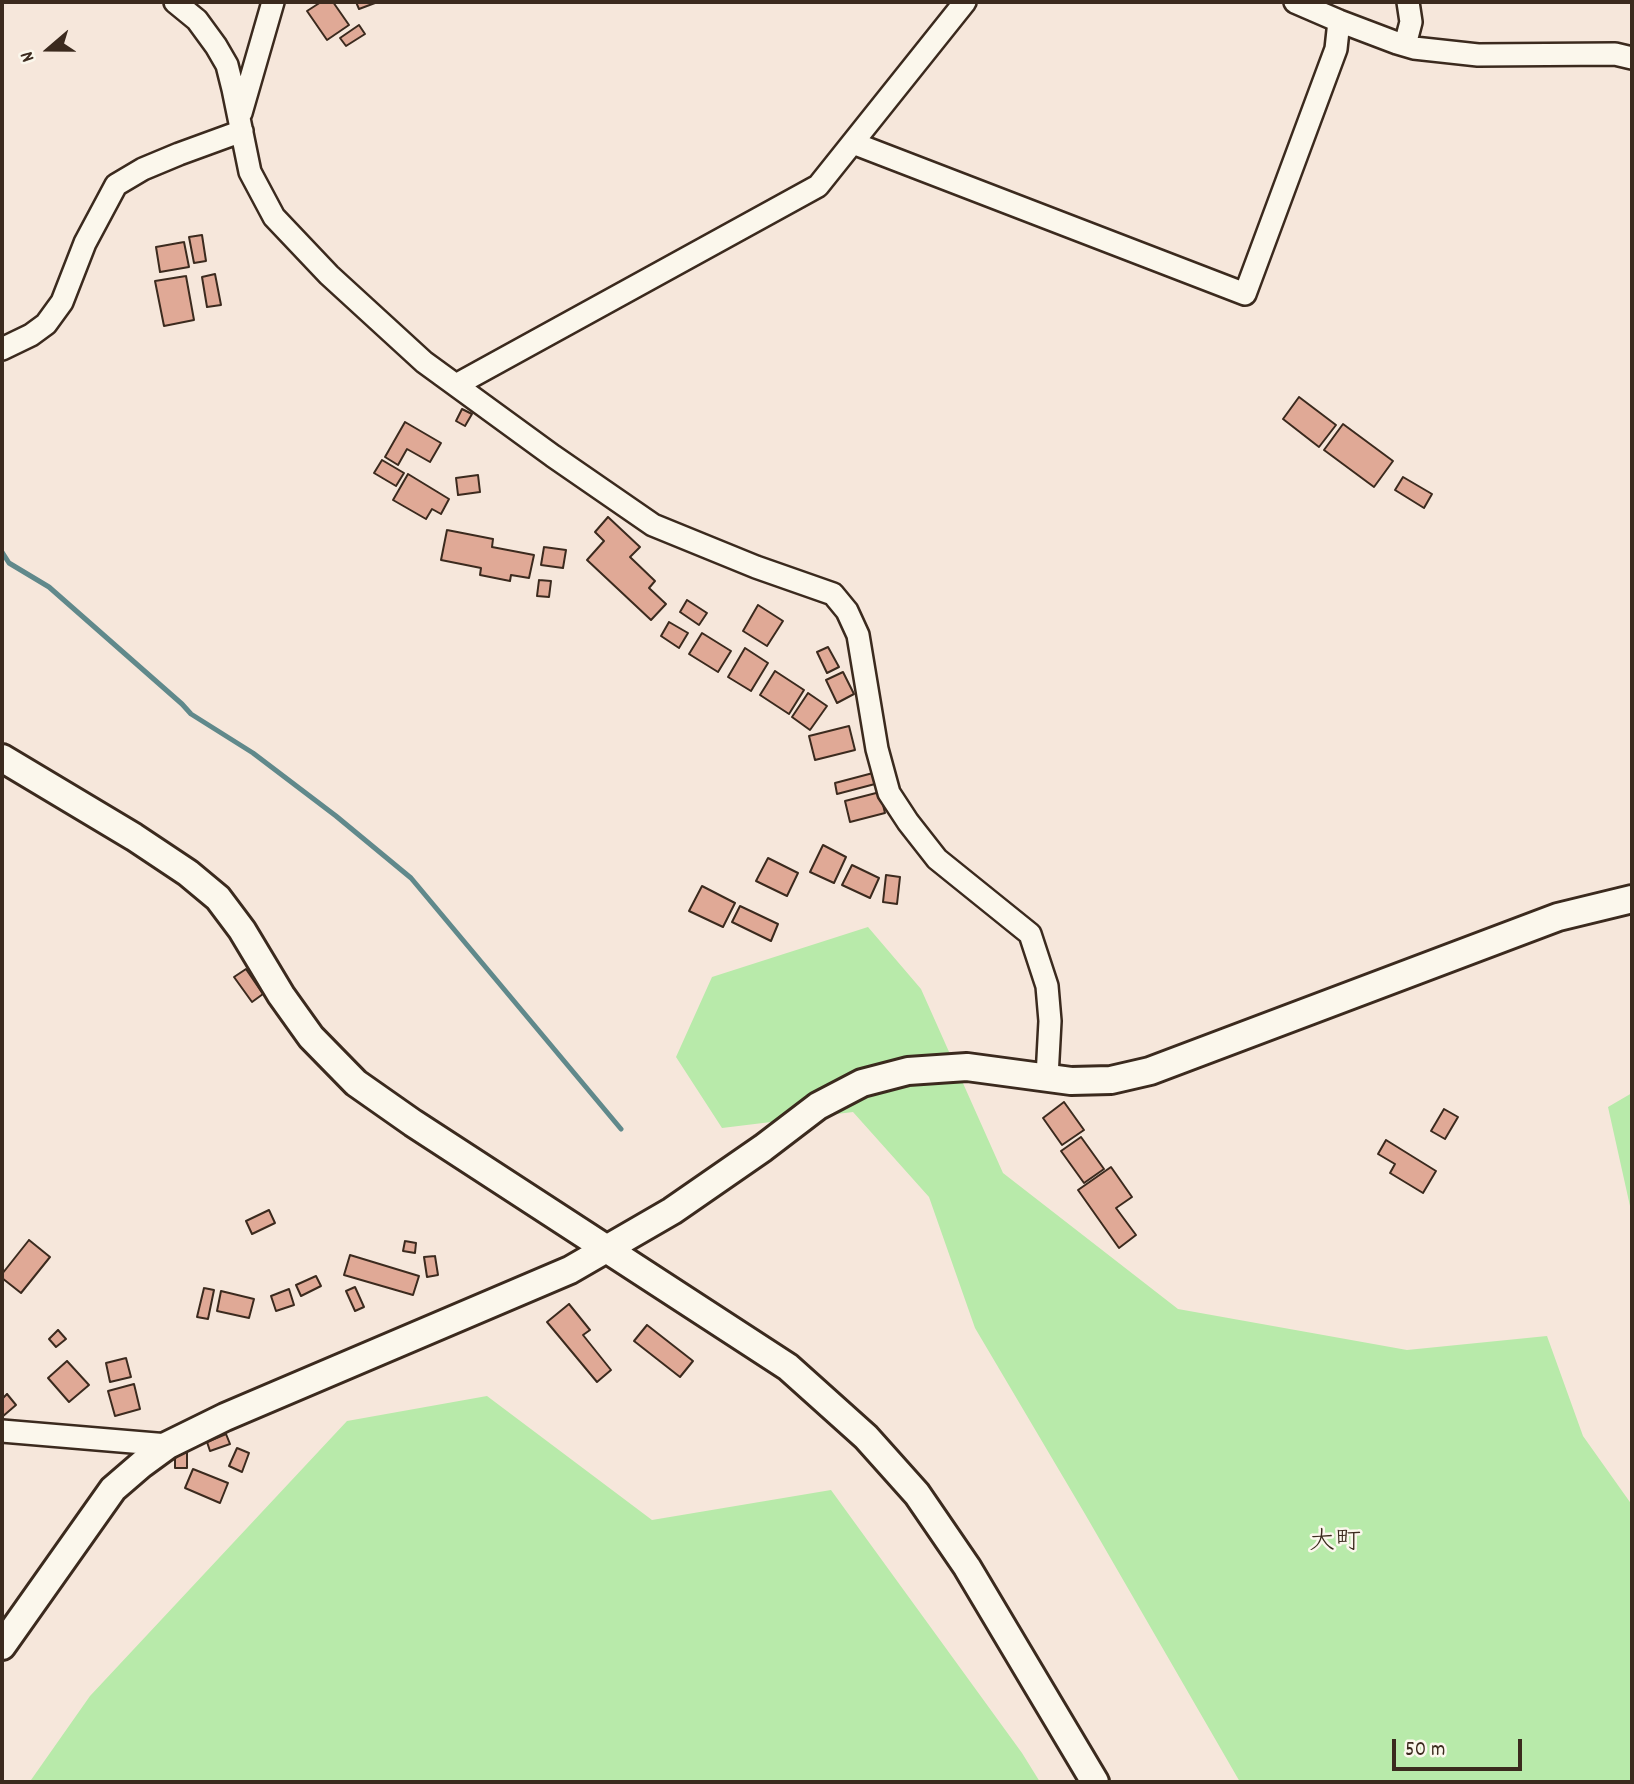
<!DOCTYPE html>
<html>
<head>
<meta charset="utf-8">
<style>
  body { margin:0 }
  #map { position:relative; width:1634px; height:1784px; overflow:hidden; background:#f6e7db; font-family:Dekko,sans-serif }
  canvas { display:block }
  .frame { position:absolute; inset:0; border:4px solid #3b2a1e; pointer-events:none }
  .north { position:absolute; left:14px; top:14px; width:70px; height:70px; -webkit-text-stroke:5px #fbf7ec; paint-order:stroke; rotate:250deg; font-size:19px; font-weight:700; line-height:28px; text-align:center; color:#3b2a1e }
  .north::after { content:''; display:block; margin:auto; width:24px; height:32px; background:#3b2a1e; clip-path:polygon(50% 0,100% 100%,50% 72%,0 100%) }
  .scale { position:absolute; left:1392px; top:1739px; width:130px; height:32px; box-sizing:border-box; border:4px solid #3b2a1e; border-top:0; padding-left:9px; font-size:21px; line-height:24px; white-space:nowrap; color:#3b2a1e; -webkit-text-stroke:5px #fbf7ec; paint-order:stroke }
</style>
</head>
<body>
<div id="map">
<canvas width="1634" height="1784"></canvas>
<div class="frame"></div>
<div class="north">N</div>
<div class="scale">50 m</div>
</div>
<script>
const ctx = document.querySelector('canvas').getContext('2d');
ctx.lineJoin = 'round';
function fill(path, color) { ctx.fillStyle = color; ctx.fill(path, 'evenodd'); }
const toPath = rows => new Path2D(rows.map(r => 'M' + r).join(''));
function strokePath(path, color, width, dash) { ctx.strokeStyle = color; ctx.lineWidth = width; ctx.lineCap = dash ? 'butt' : 'round'; ctx.setLineDash(dash || []); ctx.stroke(path); }
function label(font, color, halo, rows, align = 'center') {
  ctx.font = font + ' Dekko,"Klee One",sans-serif'; ctx.lineWidth = 5; ctx.setLineDash([]); ctx.textBaseline = 'middle'; ctx.strokeStyle = halo; ctx.fillStyle = color; for (const [text, x, y, turn = 0] of rows) {
    ctx.save(); ctx.translate(x, y); ctx.rotate((+turn || 0) * Math.PI / 180); ctx.textAlign = isNaN(turn) ? turn : align; if (halo) ctx.strokeText(text, 0, 0); ctx.fillText(text, 0, 0); ctx.restore();
  }
}
const green = toPath([
  [868,927,921,989,1003,1173,1178,1309,1407,1350,1547,1336,1583,1436,1632,1505,1632,1782,1240,1782,1085,1514,975,1328,929,1197,853,1112,722,1128,676,1057,712,977],
  [1632,1093,1632,1215,1608,1107],
  [487,1396,652,1520,831,1490,1022,1753,1040,1782,32,1782,31,1780,90,1696,347,1421]
]);
const stream = toPath([
  [2,552,9,563,49,587,182,704,191,714,253,753,336,816,411,878,621,1129]
]);
const building = toPath([
  [321,2,333,2,349,25,327,40,307,11,321,2],
  [356,2,375,2,375,3,359,9,356,2],
  [359,25,365,34,346,46,340,38,359,25],
  [202,235,206,261,194,263,189,237,202,235],
  [184,242,189,267,160,272,156,247,184,242],
  [215,274,221,305,207,307,202,277,215,274],
  [186,276,194,320,164,326,155,281,186,276],
  [1299,397,1336,425,1319,447,1283,419,1299,397],
  [462,409,472,414,465,426,456,421,462,409],
  [405,422,441,443,430,462,407,449,398,465,385,457,405,422],
  [1343,424,1393,461,1374,487,1324,450,1343,424],
  [382,460,404,473,396,486,374,473,382,460],
  [408,474,449,499,441,514,432,509,426,519,393,500,408,474],
  [478,475,480,492,458,495,456,478,478,475],
  [1403,477,1432,494,1424,508,1395,490,1403,477],
  [608,517,640,547,630,557,655,581,649,588,666,604,651,620,587,560,604,541,595,532,608,517],
  [447,530,493,539,492,547,534,555,529,578,511,575,510,581,480,575,481,568,441,560,447,530],
  [544,547,566,550,563,568,541,565,544,547],
  [539,580,551,581,549,597,537,596,539,580],
  [687,600,707,613,699,625,680,612,687,600],
  [758,605,783,621,767,646,743,631,758,605],
  [669,622,688,633,679,648,661,636,669,622],
  [702,633,731,651,718,672,689,654,702,633],
  [828,647,839,667,827,673,817,652,828,647],
  [745,648,768,663,751,691,728,677,745,648],
  [775,671,804,690,789,714,760,695,775,671],
  [843,672,854,694,837,703,826,680,843,672],
  [808,693,827,706,810,730,792,717,808,693],
  [849,726,855,750,815,760,809,736,849,726],
  [873,773,875,784,837,794,835,783,873,773],
  [880,792,885,813,850,822,845,801,880,792],
  [823,845,846,857,834,883,810,872,823,845],
  [768,858,798,873,787,896,756,881,768,858],
  [852,865,879,878,870,898,842,885,852,865],
  [886,875,900,877,897,904,883,902,886,875],
  [702,886,735,903,723,927,689,911,702,886],
  [740,906,778,924,771,941,732,922,740,906],
  [246,969,263,994,252,1002,234,977,246,969],
  [1064,1102,1084,1130,1062,1145,1043,1118,1064,1102],
  [1444,1109,1458,1117,1445,1139,1431,1131,1444,1109],
  [1081,1137,1104,1169,1084,1183,1061,1151,1081,1137],
  [1386,1140,1436,1171,1423,1193,1390,1173,1395,1164,1378,1154,1386,1140],
  [1111,1167,1132,1197,1116,1208,1136,1235,1119,1248,1078,1190,1111,1167],
  [269,1210,275,1223,252,1234,246,1221,269,1210],
  [29,1240,50,1257,21,1293,2,1278,2,1274,29,1240],
  [405,1241,416,1243,415,1253,403,1251,405,1241],
  [350,1255,419,1276,413,1295,344,1275,350,1255],
  [435,1256,438,1275,427,1277,424,1257,435,1256],
  [316,1276,321,1286,301,1296,296,1285,316,1276],
  [355,1287,364,1307,355,1311,346,1291,355,1287],
  [204,1288,214,1290,208,1319,197,1317,204,1288],
  [289,1289,294,1305,276,1311,271,1296,289,1289],
  [221,1291,254,1299,249,1318,217,1311,221,1291],
  [569,1304,590,1330,583,1335,611,1370,597,1382,547,1322,569,1304],
  [647,1325,693,1361,680,1377,634,1341,647,1325],
  [58,1330,66,1339,56,1347,49,1339,58,1330],
  [126,1358,131,1377,110,1382,106,1363,126,1358],
  [67,1361,89,1385,69,1402,48,1378,67,1361],
  [134,1384,140,1409,115,1416,108,1391,134,1384],
  [7,1394,16,1405,2,1417,2,1399,7,1394],
  [226,1434,230,1444,210,1451,207,1442,226,1434],
  [237,1448,249,1453,242,1472,229,1466,237,1448],
  [175,1449,187,1449,187,1468,175,1468,175,1449],
  [193,1469,228,1483,220,1503,185,1488,193,1469]
]);
const minor = toPath([
  [175,2,197,20,216,46,227,65,233,89,250,172,274,217,329,275,424,362,553,456,653,525,756,567,833,594,847,611,858,635,877,749,889,793,908,822,937,859,1030,934,1047,986,1050,1021,1047,1077],
  [1295,2,1339,21,1397,43,1414,48,1478,55,1615,54,1632,58],
  [1405,45,1411,22,1408,2],
  [241,113,273,2],
  [853,143,1245,294,1336,49,1339,21],
  [2,349,31,335,46,324,62,302,85,243,116,185,143,169,179,154,242,131],
  [456,385,818,186,965,2],
  [2,1431,168,1445]
]);
const tertiary = toPath([
  [2,758,134,837,188,873,218,898,242,930,281,995,311,1037,356,1083,413,1123,788,1367,866,1437,917,1494,967,1567,1095,1782],
  [2,1646,113,1489,142,1464,168,1445,225,1417,570,1270,672,1211,763,1148,818,1106,862,1083,908,1071,967,1067,1071,1081,1111,1080,1150,1071,1558,917,1632,899]
]);
const quarterNames = [
  ["大町",1335,1544]
];
fill(green, '#b8eaaa');
strokePath(stream, '#60898b', 5);
fill(building, '#e0a996');
strokePath(building, '#3b2a1e', 2);
strokePath(minor, '#3b2a1e', 26);
strokePath(tertiary, '#3b2a1e', 32);
strokePath(minor, '#fbf7ec', 21);
strokePath(tertiary, '#fbf7ec', 26);
label('26px', '#3b2a1e', '#fbf7ec', quarterNames);
</script>
</body>
</html>
